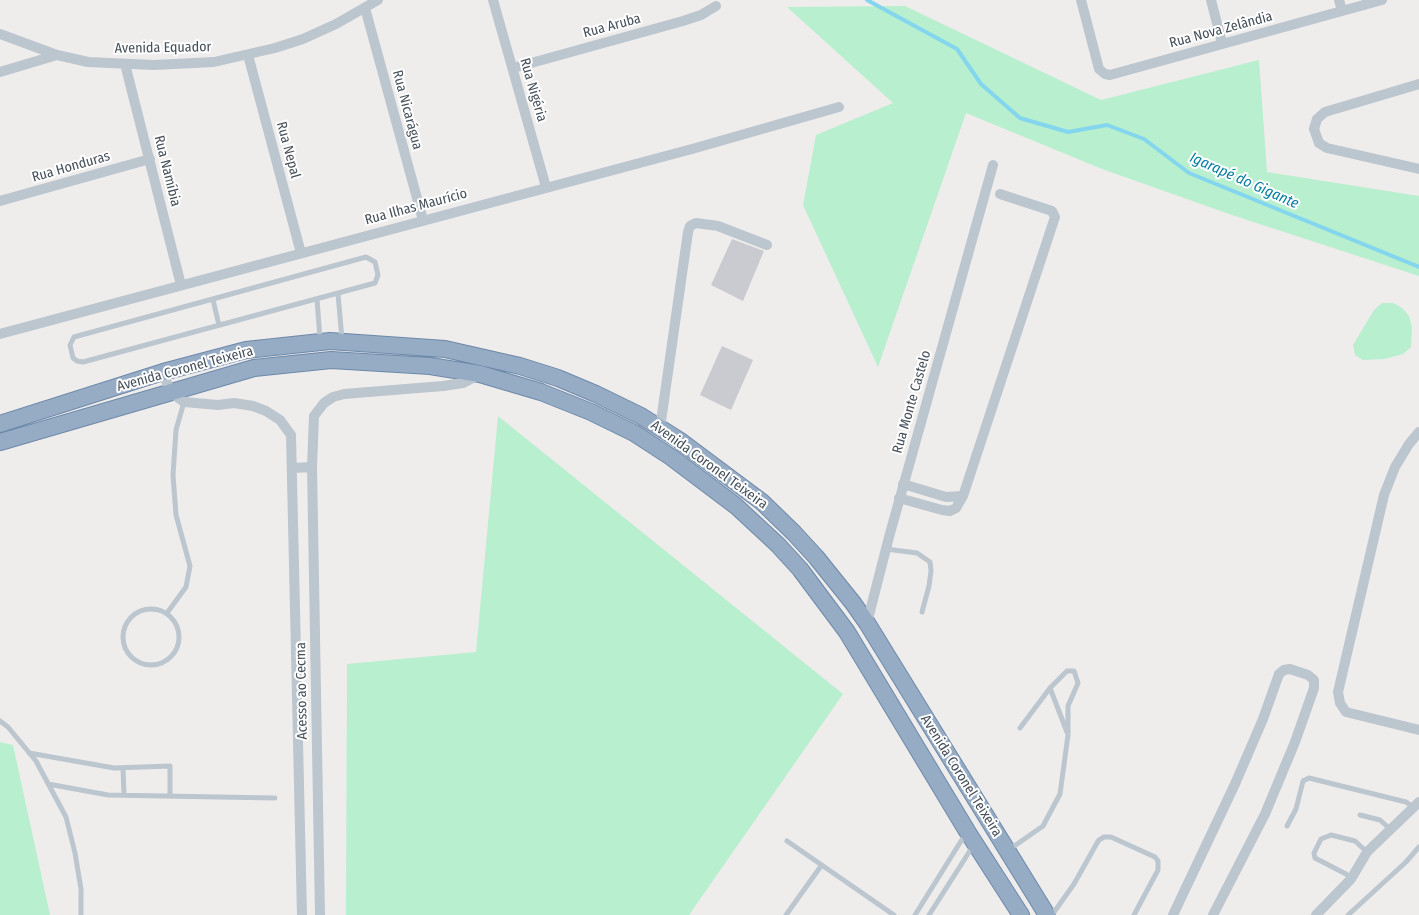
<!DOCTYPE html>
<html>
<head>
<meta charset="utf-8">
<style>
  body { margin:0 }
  canvas { display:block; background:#efecec }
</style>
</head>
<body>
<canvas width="1419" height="915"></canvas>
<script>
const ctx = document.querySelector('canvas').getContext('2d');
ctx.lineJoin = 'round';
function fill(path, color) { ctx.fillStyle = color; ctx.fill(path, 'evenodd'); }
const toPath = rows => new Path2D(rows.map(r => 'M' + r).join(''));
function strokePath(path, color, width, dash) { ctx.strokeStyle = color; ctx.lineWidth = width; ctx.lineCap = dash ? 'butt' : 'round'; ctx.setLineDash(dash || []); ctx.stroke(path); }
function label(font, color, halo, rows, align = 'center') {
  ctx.font = font + ' "Fira Sans Condensed",sans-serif'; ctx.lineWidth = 4; ctx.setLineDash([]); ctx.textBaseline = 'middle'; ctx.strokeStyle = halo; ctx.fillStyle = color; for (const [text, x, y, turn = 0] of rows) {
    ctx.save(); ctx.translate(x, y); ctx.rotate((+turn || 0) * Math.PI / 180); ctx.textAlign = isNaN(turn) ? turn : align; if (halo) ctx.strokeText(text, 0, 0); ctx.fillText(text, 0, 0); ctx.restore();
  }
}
const green = toPath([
  [905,6,1101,100,1259,60,1267,172,1419,196,1419,276,1232,215,1102,169,966,113,878,367,803,205,816,135,893,103,787,7],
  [1382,303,1393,303,1402,308,1409,316,1412,327,1411,347,1403,354,1384,359,1363,360,1355,355,1353,345,1374,310],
  [498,416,843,694,689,915,346,915,347,664,476,652],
  [0,742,13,745,50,915,0,915]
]);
const stream = toPath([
  [867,0,957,49,981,84,1020,118,1068,132,1107,125,1144,139,1189,173,1419,267]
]);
const building = toPath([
  [732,239,764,251,743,301,711,285],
  [722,346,753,360,731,410,700,395]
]);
const service = toPath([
  [366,257,375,262,378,275,375,283,83,362,77,361,73,358,70,345,74,337,366,257],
  [338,294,342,339],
  [317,299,320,339],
  [213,300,219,325],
  [886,549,917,553,930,562,931,571,929,586,922,612],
  '123 637a28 28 0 1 1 56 0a28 28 0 1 1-56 0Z',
  [167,613,186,587,190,566,176,515,173,475,176,430,184,402],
  [1050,688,1067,732],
  [0,721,8,727,36,761,66,817,75,853,81,889,81,915],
  [29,753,114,768,170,766,170,796],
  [123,768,124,795],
  [48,784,108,795,275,798],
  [1360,815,1380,820,1390,829],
  [1287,826,1296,809,1303,781,1309,778,1406,802,1413,807],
  [787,841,894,915],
  [1010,849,1043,826,1060,794,1068,735,1068,706,1078,683,1074,671,1067,671,1050,688,1020,728],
  [1351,879,1346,874,1315,858,1314,853,1321,839,1331,835,1355,841,1367,852],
  [786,915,821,866],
  [915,915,966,833],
  [929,915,973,846],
  [1052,915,1074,884,1097,843,1099,840,1104,837,1111,837,1155,857,1158,861,1158,870,1134,915],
  [1348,915,1406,862,1419,847]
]);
const minor = toPath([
  [493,0,546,187],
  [1081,0,1099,69,1105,74,1110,75,1382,0],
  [1211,0,1222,43],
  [1339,0,1342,11],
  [365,8,423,220],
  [0,34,57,55,88,62,154,65,214,62,275,48,303,39,336,24,378,0],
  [248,55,301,253],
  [125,64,181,285],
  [513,68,683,21,701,15,716,6],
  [0,72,57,55],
  [1419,84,1325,112,1317,119,1314,129,1319,143,1327,148,1419,169],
  [0,201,150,159],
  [0,334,692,149,839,107],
  [163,372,170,392,184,402,218,405,234,403,253,406,266,411,280,420,291,435,302,915],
  [660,428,688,232,690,226,696,223,718,226,767,245],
  [1419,432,1409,444,1395,467,1384,495,1338,692,1340,703,1346,712,1419,730],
  [293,468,312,467],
  [903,484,946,497,963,496],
  [899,498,942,510,950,511,956,508,963,496,1055,217,1052,211,1000,194],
  [867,623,889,537,993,165],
  [320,915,312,467,314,416,324,403,333,397,344,394,443,386,463,383,480,374],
  [1173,915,1235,784,1263,719,1279,674,1284,670,1290,669,1308,675,1314,680,1314,688,1295,742,1265,814,1213,915],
  [1316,915,1351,879,1367,852,1419,802]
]);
const trunk = toPath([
  [0,424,163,372,246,350,330,341,445,349,520,366,558,378,596,394,641,416,679,440,762,502,794,533,816,557,853,603,867,623,1047,915],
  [0,442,254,368,331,360,430,366,480,374,541,392,591,412,634,433,671,457,736,506,778,545,800,569,847,632,967,831,1021,915]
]);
const streetNames = [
  ["Rua Aruba",612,26,-15],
  ["Rua Nova Zelândia",1221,30,-15],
  ["Avenida Equador",163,48,-1],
  ["Rua Nigéria",533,90,74],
  ["Rua Nicarágua",407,110,75],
  ["Rua Nepal",288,150,75],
  ["Rua Honduras",71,167,-16],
  ["Rua Namíbia",167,171,76],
  ["Rua Ilhas Maurício",416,207,-15],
  ["Avenida Coronel Teixeira",185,369,-15],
  ["Rua Monte Castelo",912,402,-74],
  ["Avenida Coronel Teixeira",709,465,36],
  ["Acesso ao Cecma",302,691,-91],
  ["Avenida Coronel Teixeira",961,776,58]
];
const waterNames = [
  ["Igarapé do Gigante",1244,181,24]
];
fill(green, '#b8efce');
strokePath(stream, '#83d6ee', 4);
fill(building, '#c9cbd1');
strokePath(trunk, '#6d89a9', 18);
strokePath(service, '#bcc6cf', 5);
strokePath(minor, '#bcc6cf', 10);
strokePath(trunk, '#96acc5', 16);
label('14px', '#444f5a', '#fff', streetNames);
label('italic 15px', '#087fa1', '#fff', waterNames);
</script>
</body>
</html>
